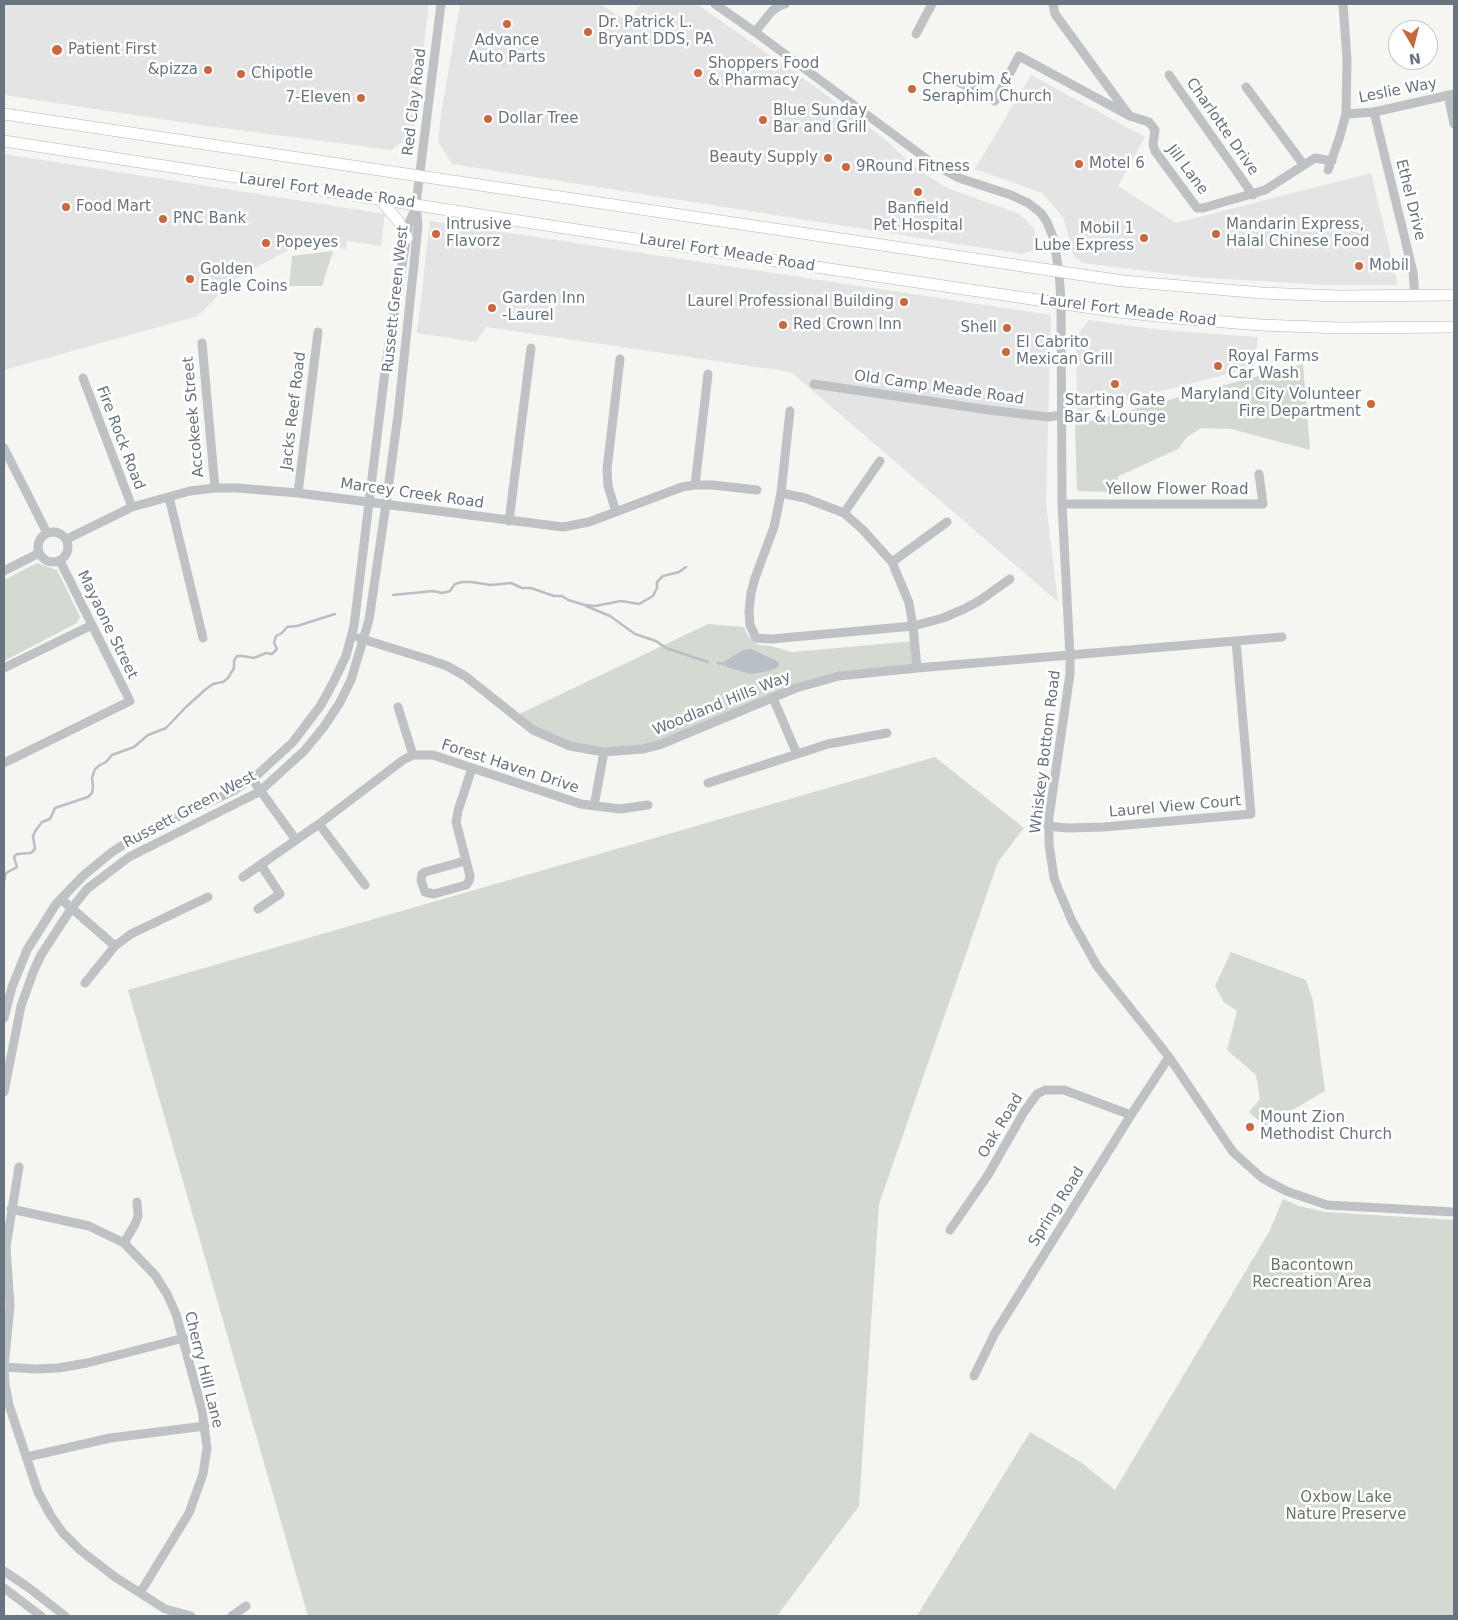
<!DOCTYPE html>
<html>
<head>
<meta charset="utf-8">
<style>
  body { margin:0 }
  #map { position:relative; width:1458px; height:1620px; overflow:hidden; background:#f5f5f2; font-family:"DejaVu Sans",sans-serif }
  canvas { display:block }
  .frame { position:absolute; inset:0; border:5px solid #68747f; pointer-events:none }
  .north { position:absolute; left:1388px; top:20px; width:50px; height:50px; box-sizing:border-box; background:#fff; border:1px solid #c3c7cc; border-radius:50%; rotate:172deg; font-size:14px; font-weight:700; line-height:20px; text-align:center; color:#68747f }
  .north::after { content:''; display:block; margin:auto; width:18px; height:22px; background:#cb673c; clip-path:polygon(50% 0,100% 100%,50% 72%,0 100%) }
</style>
</head>
<body>
<div id="map">
<canvas width="1458" height="1620"></canvas>
<div class="frame"></div>
<div class="north">N</div>
</div>
<script>
const ctx = document.querySelector('canvas').getContext('2d');
ctx.lineJoin = 'round';
function fill(path, color) { ctx.fillStyle = color; ctx.fill(path, 'evenodd'); }
const toPath = rows => new Path2D(rows.map(r => 'M' + r).join(''));
function strokePath(path, color, width, dash) { ctx.strokeStyle = color; ctx.lineWidth = width; ctx.lineCap = dash ? 'butt' : 'round'; ctx.setLineDash(dash || []); ctx.stroke(path); }
function label(font, color, halo, rows, align = 'center') {
  ctx.font = font + ' "DejaVu Sans",sans-serif'; ctx.lineWidth = 5; ctx.setLineDash([]); ctx.textBaseline = 'middle'; ctx.strokeStyle = halo; ctx.fillStyle = color; for (const [text, x, y, turn = 0] of rows) {
    ctx.save(); ctx.translate(x, y); ctx.rotate((+turn || 0) * Math.PI / 180); ctx.textAlign = isNaN(turn) ? turn : align; if (halo) ctx.strokeText(text, 0, 0); ctx.fillText(text, 0, 0); ctx.restore();
  }
}
const built = toPath([
  [4,4,429,4,413,134,391,150,200,125,4,95],
  [460,4,600,4,628,22,641,4,697,4,825,94,887,141,909,162,928,176,947,188,1020,214,1034,228,1036,242,1033,250,1022,254,452,164,438,142,441,114],
  [1031,75,1145,137,1118,186,1176,223,1371,173,1398,285,1327,285,1194,277,1083,263,1074,256,1063,217,1042,193,975,169],
  [4,154,385,214,381,246,347,241,346,249,327,246,292,248,233,280,198,316,4,370],
  [430,221,1051,315,1046,503,1058,602,791,372,486,327,476,342,417,333],
  [1089,320,1161,330,1258,337,1254,367,1077,413,1076,336]
]);
const green = toPath([
  [333,251,322,286,289,286,292,256],
  [1303,364,1310,450,1231,429,1201,428,1187,437,1178,449,1119,476,1110,492,1077,491,1075,425],
  [37,563,57,570,80,617,77,623,4,661,4,580],
  [708,624,744,627,748,636,759,645,771,646,792,652,914,641,917,668,820,680,677,738,622,752,570,746,515,716],
  [935,757,1024,828,998,862,879,1204,859,1506,777,1616,308,1616,128,990],
  [1231,952,1306,980,1313,1001,1325,1091,1265,1126,1249,1112,1260,1099,1256,1075,1227,1050,1237,1011,1224,1002,1215,986],
  [1283,1199,1299,1206,1325,1212,1454,1220,1454,1616,917,1616,1030,1432,1082,1463,1115,1490,1269,1232]
]);
const water = toPath([
  [751,649,777,661,779,664,778,667,769,671,750,674,727,667,724,664,725,661,743,650]
]);
const stream = toPath([
  [393,595,433,591,442,593,450,591,455,584,462,582,471,582,491,585,511,583,522,588,531,588,554,596,562,596,568,600,585,605,595,606,621,601,639,604,653,596,657,588,657,582,663,576,679,572,686,567],
  [586,606,610,616,635,634,656,641,666,648,708,662],
  [718,663,724,664],
  [4,881,6,873,17,867,14,857,17,854,31,853,35,849,33,836,36,830,42,822,50,819,55,808,88,797,92,793,93,787,92,778,95,769,100,765,106,762,112,755,134,747,148,735,166,728,186,707,206,689,213,684,223,682,228,678,234,668,234,661,237,656,243,656,254,658,266,653,272,654,277,649,274,643,276,636,282,633,287,627,297,626,335,614]
]);
const minor = toPath([
  [715,4,755,32,932,163,959,178,1011,195,1028,203,1041,213,1047,222,1053,237,1059,271,1061,303,1062,504,1070,656,1070,674,1049,817,1049,844,1054,878,1059,891,1072,921,1097,966,1169,1057,1233,1152,1262,1178,1286,1191,1327,1205,1454,1212],
  [1053,4,1055,14,1128,114],
  [755,32,772,11,779,6,785,4],
  [916,34,932,4],
  [1169,75,1253,195],
  [955,80,995,101,1019,56,1130,116,1149,122,1155,130,1153,144,1155,151,1197,208,1203,208,1265,190,1315,158,1332,161],
  [1246,87,1303,164],
  [1448,95,1454,124],
  [1374,112,1413,272,1415,296],
  [1346,114,1374,112,1454,94],
  [1328,170,1339,139,1346,114,1347,59,1343,4],
  [202,343,215,488],
  [83,378,132,507],
  [814,384,989,410,1048,417,1061,415],
  [790,411,781,493,774,527,755,578,751,593,749,611,750,625,756,638,772,639,913,626,943,618,964,609,979,601,1010,579],
  [4,448,47,533],
  [695,485,708,374],
  [298,493,318,332],
  [781,493,805,498,844,513,863,530,892,562,909,603,913,626,917,668],
  [169,497,203,638],
  [1062,504,1263,504,1259,474],
  [616,512,608,486,607,469,620,359],
  [844,513,880,461],
  [509,521,531,348],
  '38 547a15 15 0 1 1 30 0a15 15 0 1 1-30 0Z',
  [67,539,132,507,190,491,215,488,237,488,298,493,563,527,589,522,682,487,695,485,713,485,757,490],
  [892,562,947,522],
  [4,571,39,553],
  [359,638,427,659,447,666,465,676,533,730,570,746,604,752,642,749,659,745,796,688,839,676,917,668,1282,637],
  [4,668,92,625],
  [773,698,797,754],
  [398,707,413,755],
  [4,763,130,701,60,561],
  [252,779,296,840],
  [708,783,828,744,887,733],
  [594,806,604,752],
  [319,824,365,885],
  [1048,826,1067,828,1104,827,1251,814,1236,641],
  [465,861,425,872,422,874,421,880,425,892,434,894,466,885,469,881,470,876,456,822,458,811,472,768],
  [243,877,319,824,403,760,413,755,433,755,581,804,620,809,648,805],
  [61,899,115,946],
  [258,909,280,894,261,865],
  [85,983,115,946,131,934,208,897],
  [4,1018,12,987,27,950,56,904,84,875,112,852,139,835,233,791,256,776,293,742,321,705,334,681,346,656,354,626,386,363,409,223,415,209],
  [4,1092,21,1006,34,970,41,955,54,935,71,909,87,889,129,857,259,792,304,751,323,728,339,704,351,680,369,620,386,504,398,415,418,226,416,204,441,4],
  [19,1167,6,1247,10,1306,4,1367,5,1385,9,1405,38,1492,51,1516,63,1533,80,1550,115,1577,165,1609,191,1616],
  [11,1209,89,1226,124,1243,155,1275,167,1294,176,1314,202,1410,207,1448,203,1474,189,1513,140,1593],
  [950,1230,988,1175,1024,1112,1037,1094,1045,1090,1064,1090,1131,1115],
  [124,1243,135,1224,138,1216,137,1202],
  [4,1367,36,1369,58,1368,87,1363,184,1338],
  [974,1376,995,1333,1131,1115,1169,1057],
  [27,1457,110,1438,205,1426],
  [4,1571,29,1588,65,1616],
  [4,1588,41,1616],
  [232,1616,246,1606]
]);
const major = toPath([
  [4,114,1123,281,1262,293,1339,296,1454,295],
  [4,141,816,267,1119,312,1187,319,1261,325,1341,328,1454,327],
  [380,199,399,222,407,238]
]);
const markers = [
  [507,24,5,"#cb673c"],
  [588,32,5,"#cb673c"],
  [57,50,6,"#cb673c"],
  [208,70,5,"#cb673c"],
  [698,73,5,"#cb673c"],
  [241,74,5,"#cb673c"],
  [912,89,5,"#cb673c"],
  [361,98,5,"#cb673c"],
  [488,119,5,"#cb673c"],
  [763,120,5,"#cb673c"],
  [828,158,5,"#cb673c"],
  [1079,164,5,"#cb673c"],
  [846,167,5,"#cb673c"],
  [918,192,5,"#cb673c"],
  [66,207,5,"#cb673c"],
  [163,219,5,"#cb673c"],
  [436,234,5,"#cb673c"],
  [1216,234,5,"#cb673c"],
  [1144,238,5,"#cb673c"],
  [266,243,5,"#cb673c"],
  [1359,266,5,"#cb673c"],
  [190,279,5,"#cb673c"],
  [904,302,5,"#cb673c"],
  [492,308,5,"#cb673c"],
  [783,325,5,"#cb673c"],
  [1007,328,5,"#cb673c"],
  [1006,352,5,"#cb673c"],
  [1218,366,5,"#cb673c"],
  [1115,384,5,"#cb673c"],
  [1371,404,5,"#cb673c"],
  [1250,1127,5,"#cb673c"]
];
const poiNames = [
  ["Dr. Patrick L.",598,23],
  ["Bryant DDS, PA",598,40],
  ["Advance",507,41,"center"],
  ["Auto Parts",507,58,"center"],
  ["Patient First",68,50],
  ["Shoppers Food",708,64],
  ["& Pharmacy",708,81],
  ["&pizza",198,70,"right"],
  ["Chipotle",251,74],
  ["Cherubim &",922,80],
  ["Seraphim Church",922,97],
  ["7-Eleven",351,98,"right"],
  ["Blue Sunday",773,111],
  ["Bar and Grill",773,128],
  ["Dollar Tree",498,119],
  ["Beauty Supply",818,158,"right"],
  ["Motel 6",1089,164],
  ["9Round Fitness",856,167],
  ["Food Mart",76,207],
  ["Banfield",918,209,"center"],
  ["Pet Hospital",918,226,"center"],
  ["PNC Bank",173,219],
  ["Intrusive",446,225],
  ["Flavorz",446,242],
  ["Mandarin Express,",1226,225],
  ["Halal Chinese Food",1226,242],
  ["Mobil 1",1134,229,"right"],
  ["Lube Express",1134,246,"right"],
  ["Popeyes",276,243],
  ["Mobil",1369,266],
  ["Golden",200,270],
  ["Eagle Coins",200,287],
  ["Garden Inn",502,299],
  ["-Laurel",502,316],
  ["Laurel Professional Building",894,302,"right"],
  ["Red Crown Inn",793,325],
  ["Shell",997,328,"right"],
  ["El Cabrito",1016,343],
  ["Mexican Grill",1016,360],
  ["Royal Farms",1228,357],
  ["Car Wash",1228,374],
  ["Maryland City Volunteer",1361,395,"right"],
  ["Fire Department",1361,412,"right"],
  ["Starting Gate",1115,401,"center"],
  ["Bar & Lounge",1115,418,"center"],
  ["Mount Zion",1260,1118],
  ["Methodist Church",1260,1135]
];
const streetNames = [
  ["Leslie Way",1398,91,-11],
  ["Red Clay Road",415,102,-83],
  ["Charlotte Drive",1222,127,55],
  ["Jill Lane",1187,170,53],
  ["Laurel Fort Meade Road",327,191,8],
  ["Ethel Drive",1410,200,76],
  ["Laurel Fort Meade Road",727,253,9],
  ["Russett Green West",396,299,-84],
  ["Laurel Fort Meade Road",1128,311,7],
  ["Old Camp Meade Road",939,388,8],
  ["Jacks Reef Road",294,411,-83],
  ["Accokeek Street",194,417,-95],
  ["Fire Rock Road",120,438,69],
  ["Yellow Flower Road",1177,490],
  ["Marcey Creek Road",412,494,8],
  ["Mayaone Street",107,625,64],
  ["Woodland Hills Way",722,704,-22],
  ["Whiskey Bottom Road",1046,752,-83],
  ["Forest Haven Drive",510,767,18],
  ["Laurel View Court",1175,807,-5],
  ["Russett Green West",190,810,-28],
  ["Oak Road",1001,1126,-59],
  ["Spring Road",1057,1207,-58],
  ["Cherry Hill Lane",203,1370,76]
];
const parkNames = [
  ["Bacontown",1312,1266],
  ["Recreation Area",1312,1283],
  ["Oxbow Lake",1346,1498],
  ["Nature Preserve",1346,1515]
];
fill(built, '#e3e4e3');
fill(green, '#d4dad2');
fill(water, '#b7c0c4');
strokePath(stream, '#b7c0c4', 2.5);
strokePath(major, '#b1b4b8', 12);
strokePath(minor, '#bfc2c5', 9);
strokePath(major, '#fff', 11);
for (const [x, y, r, color] of markers) { const dot = new Path2D(); dot.arc(x, y, r, 0, 2 * Math.PI); ctx.fillStyle = color; ctx.fill(dot); strokePath(dot, '#fff', 2); }
label('15px', '#68747f', '#fff', poiNames, 'left');
label('15px', '#68747f', '#fff', streetNames);
label('15px', '#697766', '#fff', parkNames);
</script>
</body>
</html>
